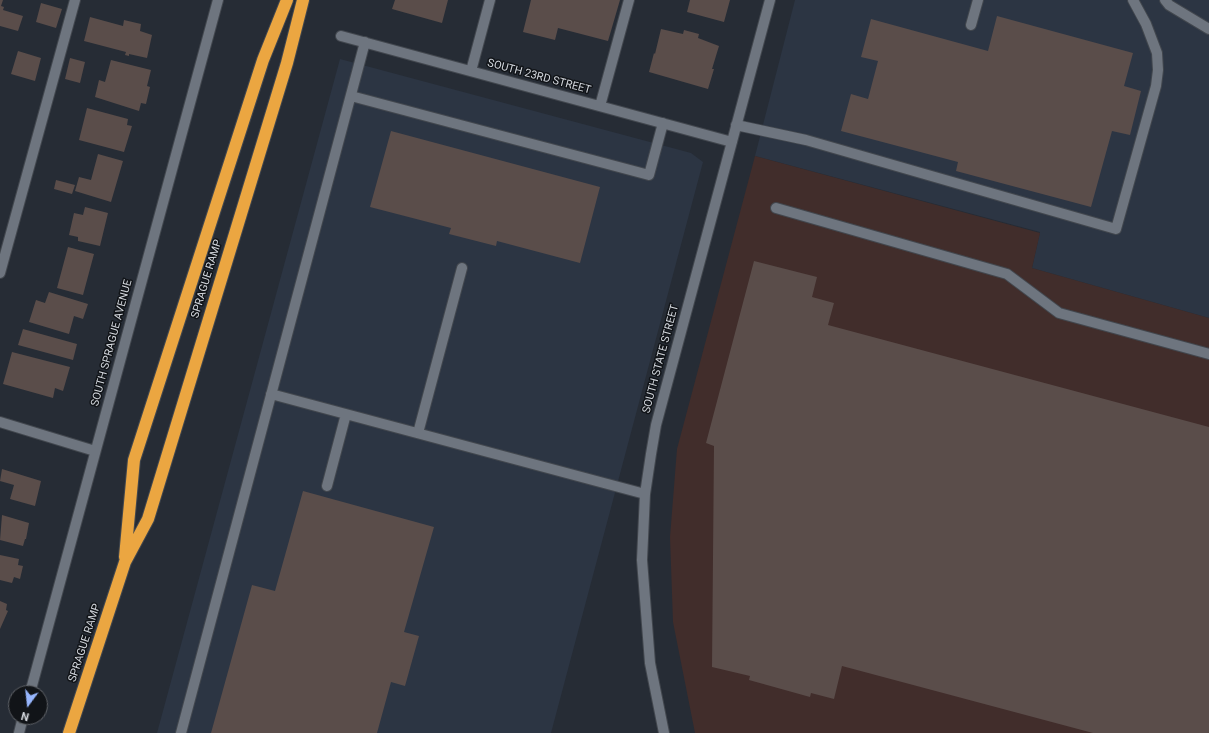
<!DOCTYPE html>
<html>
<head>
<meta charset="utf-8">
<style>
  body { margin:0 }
  #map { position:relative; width:1209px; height:733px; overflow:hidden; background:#262c35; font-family:Roboto,sans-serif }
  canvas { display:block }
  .north { position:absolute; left:8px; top:685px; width:40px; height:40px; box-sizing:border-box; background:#111418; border:1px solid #5f6267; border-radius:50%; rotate:195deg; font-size:11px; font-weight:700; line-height:16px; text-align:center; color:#d4d8de }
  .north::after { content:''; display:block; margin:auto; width:14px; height:18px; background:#97b6fd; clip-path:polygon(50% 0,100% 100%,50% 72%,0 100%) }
</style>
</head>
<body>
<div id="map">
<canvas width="1209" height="733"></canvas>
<div class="north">N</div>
</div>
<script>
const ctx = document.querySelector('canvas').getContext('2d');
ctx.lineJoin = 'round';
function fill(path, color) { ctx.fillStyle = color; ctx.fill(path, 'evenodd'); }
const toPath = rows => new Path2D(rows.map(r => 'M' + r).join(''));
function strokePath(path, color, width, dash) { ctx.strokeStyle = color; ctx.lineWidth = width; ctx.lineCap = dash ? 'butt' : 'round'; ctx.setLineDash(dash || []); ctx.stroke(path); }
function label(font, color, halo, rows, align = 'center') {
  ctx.font = font + ' Roboto,sans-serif'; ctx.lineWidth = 3; ctx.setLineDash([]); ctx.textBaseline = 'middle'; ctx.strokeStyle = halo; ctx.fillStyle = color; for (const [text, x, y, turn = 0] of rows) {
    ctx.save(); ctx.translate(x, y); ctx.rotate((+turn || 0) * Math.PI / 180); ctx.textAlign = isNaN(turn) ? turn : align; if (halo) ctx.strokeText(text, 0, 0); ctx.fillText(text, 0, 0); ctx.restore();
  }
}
const built = toPath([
  [795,0,1209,0,1209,318,1032,268,1040,232,755,156],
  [340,59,691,153,703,162,551,733,157,733]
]);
const industrial = toPath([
  [755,156,1040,233,1032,268,1209,318,1209,733,695,733,673,622,670,537,677,449]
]);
const building = toPath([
  [0,0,3,0,1,6,4,7,3,10,23,16,18,31,0,26],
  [395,0,448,0,442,23,392,9],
  [531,0,620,0,608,41,558,28,555,40,523,32],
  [690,0,730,0,724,22,687,12],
  [41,3,62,9,56,28,36,22],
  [997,16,1133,53,1124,86,1141,91,1130,135,1112,131,1091,207,956,171,958,162,841,131,851,94,868,99,878,61,861,57,871,19,988,51],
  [90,17,123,26,124,20,141,24,140,31,152,35,147,58,129,54,129,56,125,55,126,52,84,41],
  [661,29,683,34,684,30,699,34,698,38,719,46,712,69,714,69,708,89,649,72,654,53,655,54],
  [18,51,41,58,35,81,11,74],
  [70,58,85,62,80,83,65,79],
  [111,60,151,70,147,86,150,87,146,104,141,103,139,111,95,97,99,80,105,82],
  [87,108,128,119,127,125,132,126,124,152,79,140],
  [391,131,600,187,580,263,497,241,496,246,449,234,451,228,370,207],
  [98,154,123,161,111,202,75,191,79,177,91,180],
  [56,180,75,185,72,194,54,189],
  [85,207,108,213,100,246,78,241,78,237,69,235,74,213,83,215],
  [68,247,94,254,83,295,57,288],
  [754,261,817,277,812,297,834,303,828,325,1209,427,1209,733,1093,733,842,666,834,699,811,693,810,697,749,680,750,676,712,667,714,446,706,443],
  [49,292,88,304,83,319,74,316,69,334,29,322,36,300,45,303],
  [23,329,77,344,73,360,18,345],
  [12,352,70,367,63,391,55,388,53,398,3,384],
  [2,469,41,481,35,506,10,499,14,485,0,481],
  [303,491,434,527,404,632,419,636,405,686,391,682,377,733,211,733,252,585,275,591],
  [2,515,29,523,26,539,25,539,23,546,0,540],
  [0,555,19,559,18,565,23,566,20,579,14,577,12,583,0,580],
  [0,601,7,604,6,610,8,611,0,629]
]);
const minor = toPath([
  [1165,0,1169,5,1209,29],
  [971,25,978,0],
  [341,36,732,142],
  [471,71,490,0],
  [351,96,649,175,663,123],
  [600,106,629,0],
  [736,125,806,140,1116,229,1156,86,1158,70,1157,53,1146,24,1133,0],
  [776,208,1007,274,1059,313,1209,354],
  [0,273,75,0],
  [271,394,645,494],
  [0,422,95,451],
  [418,433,462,268],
  [327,486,346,414],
  [30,693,218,0],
  [19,733,23,717],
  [181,733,365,42],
  [664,733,650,663,642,560,645,494,651,454,656,425,770,0]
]);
const highway = toPath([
  [125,557,134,460,263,60,287,0],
  [69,733,125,562,148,519,287,63,303,0]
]);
const streetNames = [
  ["SOUTH 23RD STREET",539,77,15],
  ["SPRAGUE RAMP",207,279,-73],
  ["SOUTH SPRAGUE AVENUE",112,343,-75],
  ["SOUTH STATE STREET",661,359,-75],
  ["SPRAGUE RAMP",85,643,-72]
];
fill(built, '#2c3543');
fill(industrial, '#412d2b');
fill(building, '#5a4d4a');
strokePath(minor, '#42474e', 12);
strokePath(highway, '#42474e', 14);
strokePath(minor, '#6e757f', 10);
strokePath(highway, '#eba641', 12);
label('11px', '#d4d8de', '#111418', streetNames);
</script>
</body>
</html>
